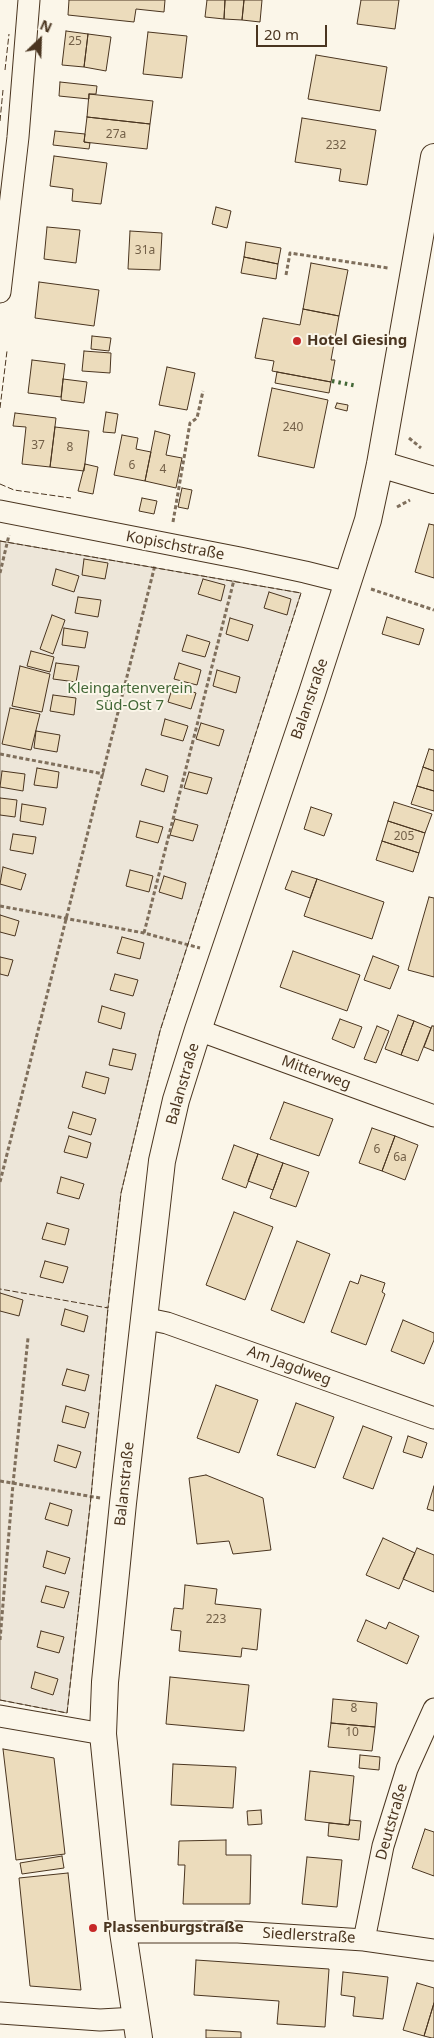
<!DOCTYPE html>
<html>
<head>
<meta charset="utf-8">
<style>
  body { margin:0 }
  #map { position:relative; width:434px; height:2038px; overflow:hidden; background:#fbf6e9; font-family:"Noto Sans",sans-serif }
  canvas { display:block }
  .north { position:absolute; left:15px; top:15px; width:50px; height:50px; -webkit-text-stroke:4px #fbf6e9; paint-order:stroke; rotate:24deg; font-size:14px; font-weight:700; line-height:20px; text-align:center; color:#4a3520 }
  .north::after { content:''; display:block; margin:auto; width:18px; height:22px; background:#4a3520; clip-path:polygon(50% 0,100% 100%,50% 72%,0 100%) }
  .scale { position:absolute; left:256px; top:25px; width:71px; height:22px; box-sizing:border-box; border:2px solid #4a3520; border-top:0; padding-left:6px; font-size:15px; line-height:18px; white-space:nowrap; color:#4a3520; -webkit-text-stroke:4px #fbf6e9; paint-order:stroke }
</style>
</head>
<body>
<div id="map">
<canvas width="434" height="2038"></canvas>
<div class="north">N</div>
<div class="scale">20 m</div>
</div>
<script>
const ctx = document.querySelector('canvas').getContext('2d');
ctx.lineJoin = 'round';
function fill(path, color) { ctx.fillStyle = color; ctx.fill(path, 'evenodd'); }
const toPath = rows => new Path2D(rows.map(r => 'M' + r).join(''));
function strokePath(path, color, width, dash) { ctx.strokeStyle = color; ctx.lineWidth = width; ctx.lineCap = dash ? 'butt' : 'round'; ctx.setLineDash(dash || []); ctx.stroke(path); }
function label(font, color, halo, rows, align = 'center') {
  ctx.font = font + ' "Noto Sans",sans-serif'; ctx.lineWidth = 4; ctx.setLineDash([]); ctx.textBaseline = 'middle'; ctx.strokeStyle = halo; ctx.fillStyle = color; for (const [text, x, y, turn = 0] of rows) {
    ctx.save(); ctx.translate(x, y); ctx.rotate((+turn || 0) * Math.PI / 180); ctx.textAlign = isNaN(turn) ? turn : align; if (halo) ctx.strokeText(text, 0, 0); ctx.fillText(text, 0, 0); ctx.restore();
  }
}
const green = toPath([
  [0,541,301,593,160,1031,121,1193,108,1307,91,1497,67,1713,0,1700,0,541]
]);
const building = toPath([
  [69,0,165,0,164,12,136,9,134,22,68,15,69,0],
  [207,0,225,0,224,19,205,17,207,0],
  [225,0,244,0,242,20,224,19,225,0],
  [244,0,262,0,260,22,242,20,244,0],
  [361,0,399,0,395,29,357,24,361,0],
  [66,31,88,34,84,67,62,65,66,31],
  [148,32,187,36,182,78,143,74,148,32],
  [88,34,111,37,106,71,84,67,88,34],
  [316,55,387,67,380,111,308,99,316,55],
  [60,82,97,86,96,94,89,94,89,99,59,96,60,82],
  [89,94,153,101,150,124,87,117,89,94],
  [87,117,150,124,147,149,84,142,87,117],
  [302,118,376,130,367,185,339,181,341,169,295,162,302,118],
  [55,131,85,134,84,142,90,143,89,149,53,145,55,131],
  [54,156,107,163,101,204,72,201,73,189,50,186,54,156],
  [216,207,231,211,227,228,212,224,216,207],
  [47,227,80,230,76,263,44,259,47,227],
  [130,231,162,233,160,270,128,269,130,231],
  [246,242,281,248,278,264,244,257,246,242],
  [244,257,278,264,276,279,241,273,244,257],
  [311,263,348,270,339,316,303,309,311,263],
  [39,282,99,290,94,326,35,318,39,282],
  [303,309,339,316,331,360,335,360,331,382,272,371,274,361,255,358,263,318,300,325,303,309],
  [92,336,111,338,109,351,91,349,92,336],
  [84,351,111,353,110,373,82,371,84,351],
  [32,360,65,364,61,397,28,393,32,360],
  [167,367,195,373,187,410,159,405,167,367],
  [277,372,331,382,329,393,275,383,277,372],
  [63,379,87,382,84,403,61,400,63,379],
  [272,388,328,400,314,468,258,456,272,388],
  [337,403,348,405,347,411,335,408,337,403],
  [106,412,118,414,115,433,103,432,106,412],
  [15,413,56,418,50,467,22,464,26,427,13,426,15,413],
  [55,427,89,431,84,471,50,467,55,427],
  [155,431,170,435,166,455,182,458,176,488,145,481,155,431],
  [122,435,138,438,136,449,151,452,145,481,114,475,122,435],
  [85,464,98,467,93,494,78,491,85,464],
  [182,488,192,490,188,509,178,507,182,488],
  [142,498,157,501,154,514,139,511,142,498],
  [429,524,434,525,434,578,415,572,429,524],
  [84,559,108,563,105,579,82,575,84,559],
  [56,569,79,576,74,592,52,585,56,569],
  [203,579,225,585,221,601,198,594,203,579],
  [269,592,291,599,287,615,264,608,269,592],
  [78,597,101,600,98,617,75,613,78,597],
  [52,615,65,620,53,654,40,649,52,615],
  [387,617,424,629,419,645,382,634,387,617],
  [230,618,253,625,248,641,226,634,230,618],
  [64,628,88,632,85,648,62,645,64,628],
  [187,635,210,642,205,657,182,651,187,635],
  [31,651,54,657,50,672,27,666,31,651],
  [56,663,79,666,76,682,53,679,56,663],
  [179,663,201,670,197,685,174,679,179,663],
  [20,666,50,674,42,712,12,706,20,666],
  [217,670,240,677,236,693,213,686,217,670],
  [173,686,196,693,191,709,168,702,173,686],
  [53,695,76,698,74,715,50,711,53,695],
  [10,708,40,714,31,750,2,744,10,708],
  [165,719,188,726,183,741,161,735,165,719],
  [201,723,224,730,219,746,196,739,201,723],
  [36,731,60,735,57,752,34,748,36,731],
  [429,749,434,750,434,771,423,767,429,749],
  [423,767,434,771,434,791,417,786,423,767],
  [37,768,59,772,57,788,34,785,37,768],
  [146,769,168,776,164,792,141,785,146,769],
  [2,771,25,774,23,791,0,787,2,771],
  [189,772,212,778,207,794,184,788,189,772],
  [417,786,434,791,434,811,411,804,417,786],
  [0,798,17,800,15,817,0,815,0,798],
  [394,802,432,814,425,833,388,821,394,802],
  [22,804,46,808,43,825,20,821,22,804],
  [311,807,332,814,324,836,304,829,311,807],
  [175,819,198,825,193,841,170,835,175,819],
  [140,821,163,827,158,843,136,837,140,821],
  [388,821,425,833,419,853,382,841,388,821],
  [13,834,36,837,33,854,10,850,13,834],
  [382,841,419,853,413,872,376,860,382,841],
  [3,867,26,874,21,890,0,884,3,867],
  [130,870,153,876,149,892,126,886,130,870],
  [292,871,317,879,310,898,285,889,292,871],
  [164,876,186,883,182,899,159,892,164,876],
  [317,879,384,902,372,939,304,916,317,879],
  [429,897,434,898,434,977,408,970,429,897],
  [0,915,19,921,15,936,0,932,0,915],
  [122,937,144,943,140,959,117,953,122,937],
  [293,951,360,975,347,1011,280,987,293,951],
  [373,956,399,966,390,989,364,980,373,956],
  [0,957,13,960,8,976,0,974,0,957],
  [115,974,138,980,133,996,110,990,115,974],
  [102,1006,125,1013,121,1029,98,1022,102,1006],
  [398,1015,414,1021,401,1055,385,1049,398,1015],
  [340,1019,362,1027,354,1048,332,1039,340,1019],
  [414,1021,431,1028,418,1061,401,1055,414,1021],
  [377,1026,389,1031,376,1063,364,1059,377,1026],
  [432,1026,434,1026,434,1051,424,1047,432,1026],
  [113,1049,136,1054,132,1070,109,1065,113,1049],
  [86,1072,109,1078,105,1094,82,1087,86,1072],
  [284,1102,333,1119,319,1156,270,1139,284,1102],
  [73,1112,96,1119,91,1135,68,1128,73,1112],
  [372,1128,395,1136,382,1171,359,1163,372,1128],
  [69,1136,91,1143,87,1158,64,1152,69,1136],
  [395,1136,418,1145,405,1180,382,1171,395,1136],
  [234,1145,258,1154,246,1188,222,1179,234,1145],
  [258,1154,283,1163,273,1190,248,1181,258,1154],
  [283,1163,309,1172,296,1207,270,1198,283,1163],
  [61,1177,84,1184,79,1199,57,1193,61,1177],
  [234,1212,273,1227,245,1300,206,1285,234,1212],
  [47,1223,69,1229,65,1245,42,1239,47,1223],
  [297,1241,330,1254,304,1323,271,1310,297,1241],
  [45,1261,68,1267,63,1283,40,1277,45,1261],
  [361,1275,385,1283,382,1292,385,1294,366,1345,331,1332,350,1281,358,1284,361,1275],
  [0,1293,23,1300,19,1316,0,1311,0,1293],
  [65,1309,88,1316,84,1332,61,1325,65,1309],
  [403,1320,434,1333,434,1340,424,1364,391,1351,403,1320],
  [67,1369,89,1375,85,1391,62,1385,67,1369],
  [216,1385,258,1400,239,1453,197,1438,216,1385],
  [296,1403,334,1417,315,1468,277,1455,296,1403],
  [66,1406,89,1413,85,1428,62,1422,66,1406],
  [363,1426,392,1437,373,1489,343,1478,363,1426],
  [408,1436,427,1443,422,1458,403,1452,408,1436],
  [58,1445,81,1452,76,1468,54,1461,58,1445],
  [206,1475,263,1498,271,1550,233,1554,229,1541,197,1544,189,1478,206,1475],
  [434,1486,434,1511,427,1509,434,1486],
  [50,1503,72,1510,68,1526,45,1519,50,1503],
  [383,1538,415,1553,399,1589,366,1575,383,1538],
  [417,1548,434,1555,434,1592,403,1579,417,1548],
  [47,1551,70,1558,65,1574,43,1567,47,1551],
  [185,1585,217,1589,215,1604,261,1609,257,1650,242,1648,241,1657,179,1651,181,1631,171,1630,174,1608,183,1609,185,1585],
  [46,1586,69,1592,64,1608,41,1602,46,1586],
  [366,1620,386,1629,389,1622,419,1636,407,1664,357,1641,366,1620],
  [41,1631,64,1637,59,1653,37,1647,41,1631],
  [35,1672,58,1679,53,1695,31,1688,35,1672],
  [170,1677,249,1685,244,1731,166,1724,170,1677],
  [333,1699,377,1703,375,1727,331,1723,333,1699],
  [331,1723,375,1727,372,1751,328,1747,331,1723],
  [3,1749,54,1758,65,1854,16,1860,3,1749],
  [360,1755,380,1757,379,1770,359,1768,360,1755],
  [173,1764,236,1767,233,1808,171,1805,173,1764],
  [310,1771,354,1776,349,1825,305,1820,310,1771],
  [261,1810,262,1824,248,1825,247,1811,261,1810],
  [350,1820,361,1821,359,1840,328,1836,329,1823,349,1825,350,1820],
  [425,1829,434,1832,434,1876,412,1868,425,1829],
  [226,1840,226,1855,251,1855,250,1904,183,1904,185,1865,178,1865,179,1841,226,1840],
  [62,1856,64,1868,22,1874,20,1863,62,1856],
  [307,1857,342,1860,337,1907,302,1904,307,1857],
  [68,1873,81,1990,30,1986,19,1878,68,1873],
  [196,1960,329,1969,325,2027,277,2024,279,2001,194,1995,196,1960],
  [343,1972,388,1977,383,2019,353,2016,355,1997,341,1995,343,1972],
  [417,1983,434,1988,434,2003,424,2036,403,2030,417,1983],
  [434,2003,434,2038,432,2038,424,2036,434,2003],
  [206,2030,241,2032,241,2038,206,2038,206,2030]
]);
const path = toPath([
  [286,275,290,253,388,268],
  [409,438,421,448],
  [397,507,410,500],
  [173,522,190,423,197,418,203,391],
  [0,573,9,535],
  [371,589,434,610],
  [0,754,104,774],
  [0,906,144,933,200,948],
  [144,933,234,580],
  [0,1182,155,565],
  [0,1481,100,1498],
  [0,1640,13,1484,28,1338]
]);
const minor = toPath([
  [0,292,18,137,29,0],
  [0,511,240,558,305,572,349,583],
  [198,1030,434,1116],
  [143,1318,167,1323,434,1418],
  [0,1716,103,1734],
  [123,1932,238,1932,364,1940,434,1950],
  [364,1940,383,1846,407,1769,434,1709],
  [0,2013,100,2020,136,2018]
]);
const tertiary = toPath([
  [380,464,434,480],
  [139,2038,123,1932,103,1734,105,1682,123,1503,162,1161,176,1100,198,1030,312,693,368,520,380,464,434,157]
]);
const hedge = toPath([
  [332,381,357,386]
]);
const fence = toPath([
  [5,70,9,34],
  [0,121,3,90],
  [0,408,7,351],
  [0,484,14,490,71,498],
  [0,541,301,593,160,1031,121,1193,108,1308,0,1289],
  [0,1700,67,1713,91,1497,108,1308,106,1307]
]);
const markers = [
  [297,341,5,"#c62828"],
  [93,1928,5,"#c62828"]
];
const numberNames = [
  ["25",75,42],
  ["27a",116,135],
  ["232",336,146],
  ["31a",145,251],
  ["240",293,428],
  ["37",38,446],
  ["8",70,448],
  ["6",132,466],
  ["4",163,470],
  ["205",404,837],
  ["6",377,1150],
  ["6a",400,1158],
  ["223",216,1620],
  ["8",354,1709],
  ["10",352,1733]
];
const poiNames = [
  ["Hotel Giesing",307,341],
  ["Plassenburgstraße",103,1928]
];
const streetNames = [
  ["Kopischstraße",175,546,11],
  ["Balanstraße",310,699,-71],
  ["Mitterweg",316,1073,20],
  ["Balanstraße",183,1084,-74],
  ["Am Jagdweg",289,1366,20],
  ["Balanstraße",125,1484,-84],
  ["Deutstraße",392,1822,-74],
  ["Siedlerstraße",309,1936,3]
];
const parkNames = [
  ["Kleingartenverein",130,689],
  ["Süd-Ost 7",130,706]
];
fill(green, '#ede6d9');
strokePath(green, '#887966', 1);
fill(building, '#ecdcbc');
strokePath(building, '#4a3520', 1);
strokePath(minor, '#4a3520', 23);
strokePath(tertiary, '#4a3520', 28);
strokePath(path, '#7f6f5c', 3, [4, 2.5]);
strokePath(minor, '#fbf6e9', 21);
strokePath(tertiary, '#fbf6e9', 26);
strokePath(hedge, '#436837', 4, [2.5, 4]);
strokePath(fence, '#4a3520', 1, [6, 2.5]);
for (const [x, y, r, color] of markers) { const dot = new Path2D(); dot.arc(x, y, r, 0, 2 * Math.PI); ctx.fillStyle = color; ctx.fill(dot); strokePath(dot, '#fbf6e9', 2); }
label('12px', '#725f47', null, numberNames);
label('bold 15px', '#4a3520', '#fbf6e9', poiNames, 'left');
label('15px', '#4a3520', '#fbf6e9', streetNames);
label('15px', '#436837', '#fbf6e9', parkNames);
</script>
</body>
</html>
